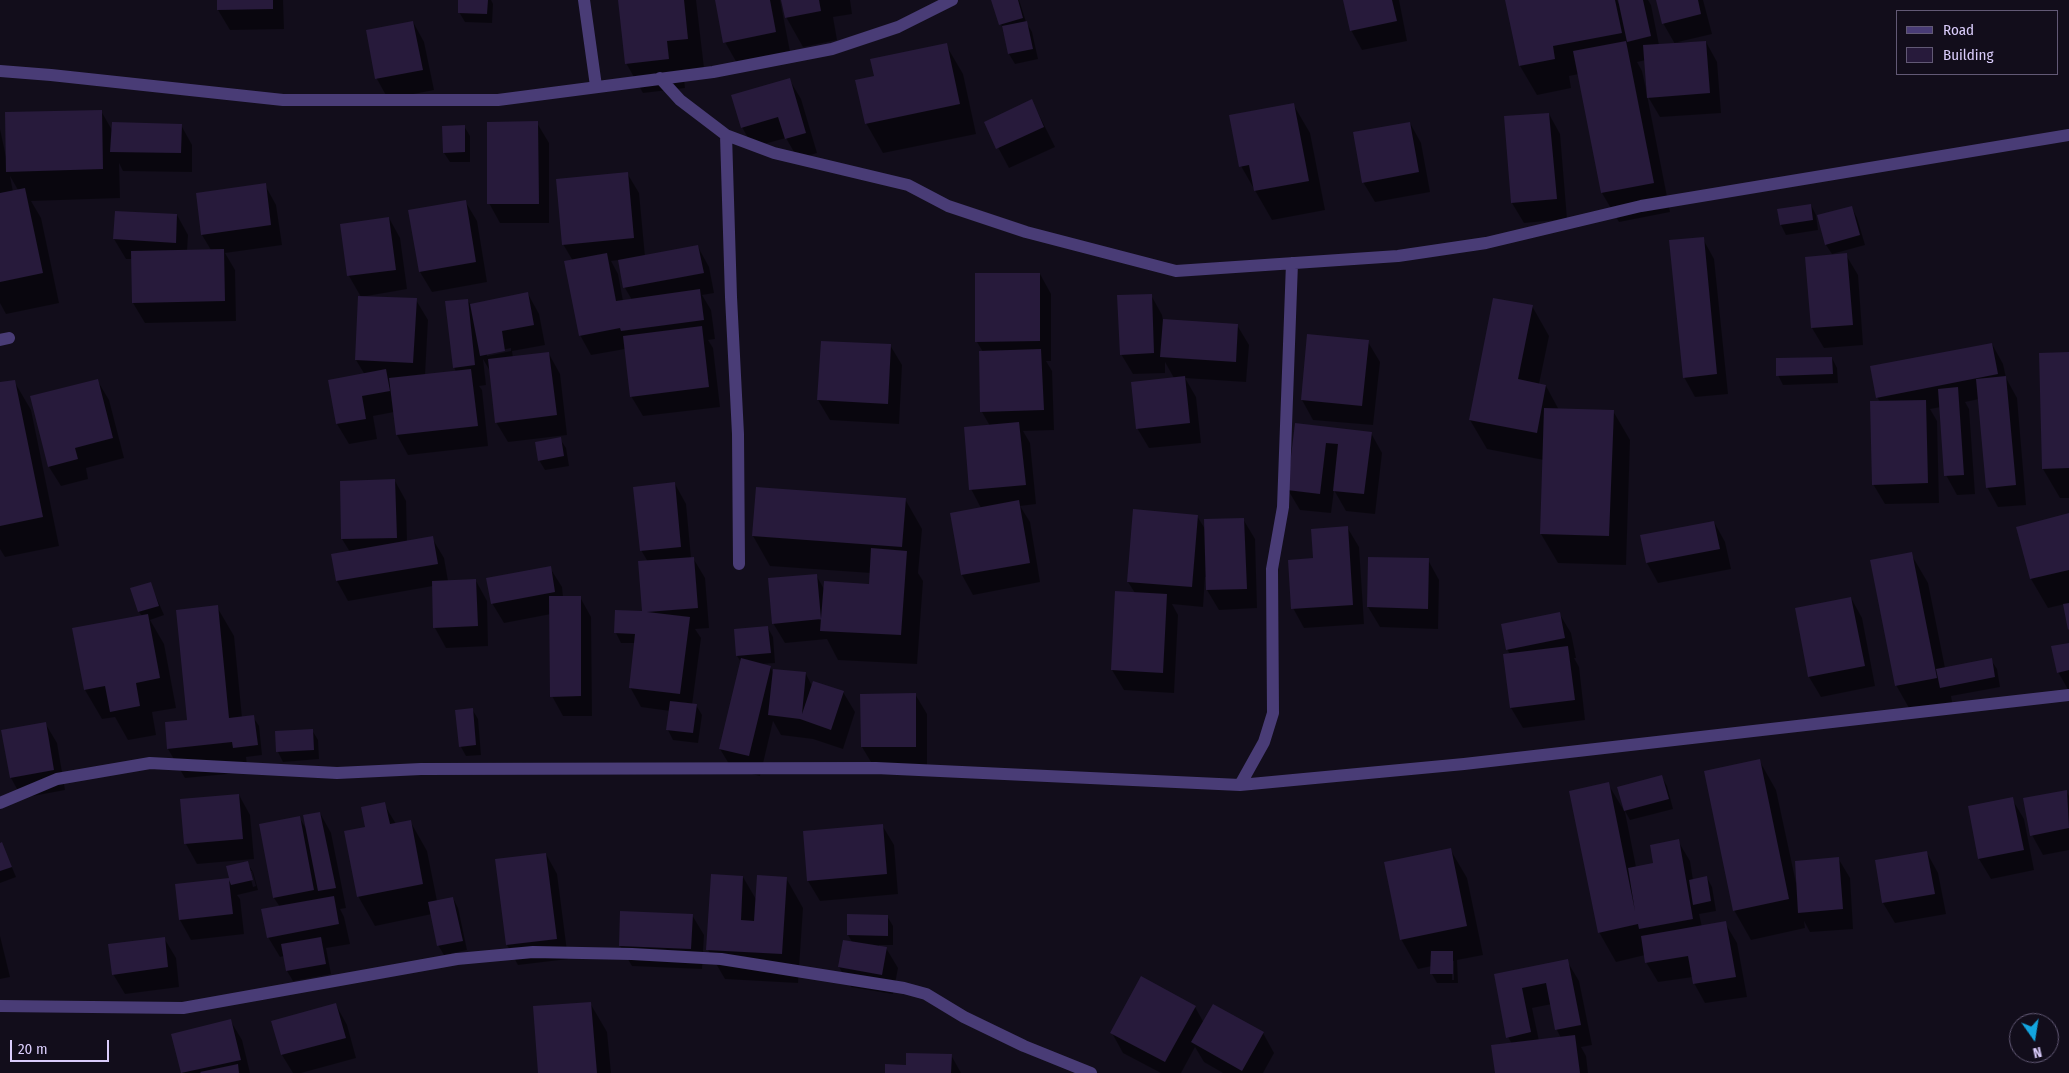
<!DOCTYPE html>
<html>
<head>
<meta charset="utf-8">
<style>
  body { margin:0 }
  #map { position:relative; width:2069px; height:1073px; overflow:hidden; background:#120d1b; font-family:"Fira Sans Condensed",sans-serif }
  canvas { display:block }
  .legend { position:absolute; left:1896px; top:10px; width:162px; height:65px; box-sizing:border-box; background:#120d1b; border:1px solid #625975; margin:0; padding:6px 9px; list-style:none; font-size:15px; color:#daccfb }
  .legend li { display:flex; align-items:center; gap:10px; height:25px }
  .legend b { width:25px; border:1px solid #625975 }
  .north { position:absolute; left:2009px; top:1013px; width:50px; height:50px; box-sizing:border-box; background:#120d1b; border:1px solid #625975; border-radius:50%; rotate:167deg; font-size:14px; font-weight:700; line-height:20px; text-align:center; color:#daccfb }
  .north::after { content:''; display:block; margin:auto; width:18px; height:22px; background:#13a5df; clip-path:polygon(50% 0,100% 100%,50% 72%,0 100%) }
  .scale { position:absolute; left:10px; top:1040px; width:99px; height:22px; box-sizing:border-box; border:2px solid #daccfb; border-top:0; padding-left:6px; font-size:15px; line-height:18px; white-space:nowrap; color:#daccfb; -webkit-text-stroke:4px #120d1b; paint-order:stroke }
</style>
</head>
<body>
<div id="map">
<canvas width="2069" height="1073"></canvas>
<ul class="legend">
<li><b style="height:6px;background:#493c76"></b>Road</li>
<li><b style="height:14px;background:#271a3b"></b>Building</li>
</ul>
<div class="north">N</div>
<div class="scale">20 m</div>
</div>
<script>
const ctx = document.querySelector('canvas').getContext('2d');
ctx.lineJoin = 'round';
function fill(path, color) { ctx.fillStyle = color; ctx.fill(path, 'evenodd'); }
const toPath = rows => new Path2D(rows.map(r => 'M' + r).join(''));
function strokePath(path, color, width, dash) { ctx.strokeStyle = color; ctx.lineWidth = width; ctx.lineCap = dash ? 'butt' : 'round'; ctx.setLineDash(dash || []); ctx.stroke(path); }
const shadow = toPath([
  [218,0,283,0,284,29,230,30,218,10],
  [459,0,491,0,493,4,492,23,465,22,459,12],
  [619,0,696,0,704,68,683,70,685,88,643,93,626,63],
  [716,0,780,0,792,62,742,72,725,42],
  [782,0,850,0,852,14,833,17,837,40,803,47,786,17],
  [995,0,1019,0,1026,22,1032,32,1038,59,1015,64,1009,54],
  [1345,0,1399,0,1407,41,1362,50,1351,30],
  [1507,0,1617,0,1620,6,1620,0,1648,0,1651,5,1659,45,1675,44,1663,23,1657,0,1703,0,1712,34,1678,42,1706,42,1717,62,1721,113,1660,117,1647,95,1670,212,1619,222,1602,193,1579,74,1569,76,1571,88,1537,95,1520,66],
  [1646,60,1648,94,1647,94,1642,71,1637,62],
  [413,22,424,42,434,90,388,99,377,79,368,31],
  [946,45,963,74,976,134,883,153,866,123,875,77],
  [789,79,801,99,817,153,798,159,786,138,753,147,742,127],
  [1032,101,1055,147,1009,168,985,123],
  [1293,104,1310,133,1325,210,1272,220,1241,166],
  [101,111,112,130,181,125,192,145,192,172,123,171,119,163,120,198,31,201,41,218,59,303,6,314,0,303,0,129,6,157],
  [10,176,18,190,13,192],
  [1549,114,1560,134,1567,219,1524,223,1512,203],
  [537,123,549,143,549,223,500,223,489,203],
  [1410,123,1421,143,1430,192,1375,202,1363,182],
  [464,126,470,136,470,162,450,162,444,153],
  [627,173,639,193,645,257,698,247,709,267,714,293,702,295,711,310,715,339,708,340,713,348,720,407,643,416,631,396,625,349,591,355,580,335,573,261,563,244],
  [619,260,625,288,632,300,623,301,618,274,611,261],
  [265,185,276,205,282,245,225,253,235,270,236,321,145,323,133,303,132,259,126,259,114,239,177,215,188,235,187,251,211,250,202,235],
  [465,201,477,221,487,282,432,292,420,272],
  [1811,205,1816,215,1818,230,1786,235,1781,225,1779,210],
  [1852,208,1857,218,1865,245,1832,254,1826,245],
  [389,218,400,238,407,289,361,297,416,300,428,320,425,375,456,372,454,367,467,300,471,305,528,294,539,314,545,345,512,351,513,358,549,354,560,374,567,435,508,442,496,422,490,371,483,359,486,385,479,386,482,390,488,446,408,455,397,435,394,412,373,416,377,439,349,444,337,424,365,375,356,360,361,297,349,276,342,225],
  [511,348,511,351,487,356,487,353],
  [1703,239,1714,259,1728,394,1695,397,1684,377],
  [1846,255,1858,275,1863,345,1824,348,1812,328,1806,258],
  [1040,274,1051,294,1051,361,1046,361,1052,371,1054,430,1023,431,1030,443,1036,504,1020,506,1030,522,1040,582,973,595,962,575,981,508,971,489,990,426,982,412,983,352,977,342],
  [1151,295,1162,315,1163,320,1237,325,1249,345,1246,382,1185,378,1196,397,1201,443,1149,448,1137,428,1174,378,1165,362,1165,373,1133,374,1121,354],
  [1532,306,1549,336,1539,384,1546,386,1559,410,1613,411,1630,440,1626,565,1558,563,1541,534,1544,460,1487,449,1470,420],
  [822,342,890,345,902,365,899,424,830,420,818,400],
  [1368,342,1380,362,1373,425,1313,420,1302,400],
  [1992,344,2003,364,2006,378,2017,398,2026,505,1998,507,1987,487,1979,399,1965,402,1969,409,1975,494,1957,495,1946,475,1941,407,1930,409,1937,421,1939,503,1885,504,1873,484,1880,402,1877,397],
  [2069,353,2069,498,2060,498,2043,469],
  [1832,358,1837,368,1838,383,1783,385,1778,375],
  [97,380,109,400,124,458,86,468,88,479,61,486,49,467],
  [14,381,31,410,59,546,5,557,0,549,0,384],
  [1296,424,1371,433,1382,453,1375,514,1346,511,1334,490,1331,513,1300,510,1288,490],
  [560,439,566,448,569,466,545,470,539,460],
  [395,481,406,501,407,542,432,538,444,558,448,581,476,581,487,601,488,646,446,648,435,628,433,586,348,601,337,581,350,552,342,539,341,482],
  [675,484,686,504,691,558,693,558,705,578,709,628,695,629,701,638,692,705,696,705,702,715,698,743,673,740,668,730,670,711,641,707,630,687,635,643,621,643,616,633,644,613,648,562,641,550],
  [757,489,905,499,922,529,918,573,923,581,917,664,838,660,827,639,785,643,773,623,816,575,824,589,870,585,871,573,770,566,753,536],
  [2069,514,2069,628,2065,604,2048,608,2031,579,2017,527],
  [1197,516,1205,529,1243,519,1255,539,1257,608,1219,610,1207,590,1207,577,1205,577,1203,607,1172,604,1178,615,1174,693,1124,690,1112,670,1116,592,1135,593,1128,582],
  [1714,522,1725,542,1731,569,1658,583,1647,563],
  [1347,527,1359,547,1364,624,1304,628,1293,608],
  [1911,554,1928,583,1945,668,1991,660,1997,669,2000,687,1951,696,1953,707,1913,715,1896,685],
  [1369,559,1428,560,1439,580,1438,629,1380,627,1368,607],
  [550,568,562,587,563,597,580,597,591,617,592,716,563,716,552,696,551,614,504,623,492,603],
  [150,583,164,615,150,620,164,644,176,708,152,712,156,735,128,740,115,717,102,719,85,690,142,616,139,612],
  [1851,598,1862,618,1875,686,1821,697,1809,677],
  [217,607,234,636,242,718,253,717,259,726,262,755,246,757,248,772,185,778,168,749,166,723,189,721],
  [1559,613,1571,633,1576,658,1574,658,1579,667,1585,720,1523,728,1511,708,1504,655,1510,654,1507,649],
  [768,628,773,637,775,663,761,664,770,667,774,674,806,674,812,686,843,692,855,712,843,749,813,739,781,735,773,721,760,776,732,769,720,749,741,662,737,656],
  [2069,644,2069,691,2058,672],
  [915,694,927,714,927,766,874,767,862,747],
  [472,709,478,719,481,755,466,756,461,747],
  [45,723,57,743,65,790,22,798,11,778,3,731],
  [312,730,318,740,319,759,283,762,278,752],
  [1759,760,1776,790,1796,883,1838,858,1850,878,1853,929,1810,932,1804,921,1805,928,1751,940,1734,910],
  [1661,776,1667,786,1673,809,1630,820,1625,811,1619,788],
  [1608,784,1625,812,1636,867,1655,864,1678,841,1690,861,1693,880,1707,878,1712,887,1716,911,1699,914,1702,927,1725,923,1737,943,1747,997,1705,1003,1694,983,1693,977,1658,982,1646,962,1645,955,1616,962,1599,932],
  [2066,791,2069,796,2069,850,2043,855,2032,835],
  [239,795,250,815,254,859,197,864,186,844],
  [2012,799,2024,819,2034,870,1991,879,1979,859],
  [384,804,396,824,410,821,427,851,437,901,453,898,458,908,467,950,444,955,438,945,432,914,375,926,358,896,367,828],
  [320,813,331,833,346,908,340,909,344,917,350,944,326,948,331,974,293,981,287,971,284,956,280,957,268,937,280,907,274,898,299,817,307,830],
  [882,825,894,845,898,894,820,901,808,881],
  [2,844,16,877,0,883,0,845],
  [1450,849,1467,878,1483,955,1457,960,1458,983,1437,983,1432,974,1432,966,1418,969,1401,939],
  [1452,961,1454,961,1454,980,1452,980],
  [1927,853,1938,873,1946,914,1895,923,1883,903],
  [546,854,557,874,568,959,518,965,507,945],
  [247,863,253,872,258,890,237,895,240,899,244,934,191,940,180,920,176,885,231,879],
  [249,871,252,871,256,886,253,887],
  [743,877,757,901,786,878,803,908,798,983,725,979,708,950],
  [622,912,692,915,704,935,702,969,632,966,620,946],
  [848,915,887,916,893,926,893,945,879,945,879,947,886,948,898,968,893,994,851,987,839,967,852,942,848,935],
  [0,936,10,977,0,979],
  [164,938,176,958,179,987,125,994,113,974],
  [1567,961,1579,981,1592,1045,1581,1047,1586,1056,1588,1073,1496,1073,1512,1044,1508,1037,1495,975],
  [1552,1004,1557,1030,1561,1038,1539,1041,1532,1008],
  [590,1003,607,1032,611,1073,539,1073],
  [336,1005,347,1025,356,1058,301,1073,293,1073,282,1055,273,1021],
  [1195,1007,1204,1023,1263,1033,1274,1053,1263,1073,1223,1073,1204,1062,1195,1047,1181,1073,1161,1073,1123,1053,1112,1033],
  [230,1020,242,1040,250,1073,182,1073,173,1035],
  [951,1055,961,1073,886,1073,907,1066]
]);
const building = toPath([
  [217,0,273,0,273,9,217,10],
  [458,0,488,0,487,14,458,13],
  [618,0,684,0,688,39,667,41,669,59,625,64],
  [715,0,770,0,776,32,723,43],
  [781,0,819,0,821,11,785,18],
  [991,0,1018,0,1023,18,999,25],
  [1343,0,1392,0,1397,21,1350,31],
  [1505,0,1615,0,1622,33,1553,46,1555,59,1519,66],
  [1618,0,1643,0,1651,36,1627,42],
  [1656,0,1698,0,1701,14,1662,24],
  [413,21,423,70,375,79,366,30],
  [1027,21,1033,49,1008,54,1002,26],
  [1626,41,1654,183,1601,193,1573,51],
  [1706,41,1710,93,1647,98,1643,45],
  [947,43,960,104,865,124,855,80,874,76,870,59],
  [790,78,806,133,785,139,778,117,741,128,731,95],
  [1032,99,1044,127,996,149,984,122],
  [1294,103,1309,181,1254,191,1249,165,1239,167,1229,115],
  [102,110,103,169,6,172,5,112],
  [1549,113,1557,199,1511,203,1504,116],
  [538,121,539,204,487,204,487,122],
  [112,122,182,124,181,153,110,152],
  [1410,122,1419,172,1362,183,1353,132],
  [465,125,465,152,443,153,442,126],
  [628,172,634,238,562,245,556,179],
  [266,183,271,225,201,235,196,193],
  [25,188,43,273,0,282,0,193],
  [466,200,476,262,419,272,408,210],
  [1811,204,1813,220,1780,225,1777,209],
  [1852,206,1860,235,1825,245,1817,215],
  [115,211,177,214,176,243,113,239],
  [389,217,396,270,347,276,340,224],
  [1704,237,1717,374,1683,378,1669,240],
  [698,245,704,273,623,288,618,260],
  [224,249,225,301,132,303,131,251],
  [607,253,616,301,700,289,704,320,621,331,620,328,579,336,564,261],
  [1847,253,1853,325,1811,328,1805,257],
  [975,273,1040,273,1040,341,975,342],
  [528,292,534,325,502,331,505,351,480,356,470,304],
  [1152,294,1154,353,1120,355,1117,295],
  [358,296,417,298,413,363,355,360],
  [1493,298,1533,305,1518,379,1546,385,1537,433,1469,420],
  [468,299,475,365,453,368,445,301],
  [1163,319,1238,324,1236,362,1160,357],
  [702,326,709,387,630,397,623,336],
  [1307,334,1369,340,1362,406,1301,400],
  [821,341,891,344,888,404,817,400],
  [1992,343,1998,374,1876,398,1870,366],
  [1041,349,1044,410,980,412,979,351],
  [549,352,557,415,495,423,488,359],
  [2069,352,2069,468,2042,469,2039,353],
  [1832,357,1833,374,1776,376,1776,358],
  [386,369,390,391,362,396,366,419,336,424,328,380],
  [471,369,478,426,396,435,389,378],
  [1185,376,1190,423,1136,429,1131,382],
  [2006,376,2016,485,1986,488,1976,379],
  [98,379,113,438,75,448,78,459,48,467,30,396],
  [15,380,43,517,0,526,0,382],
  [1958,387,1964,475,1944,476,1938,389],
  [1926,400,1928,483,1872,485,1870,401],
  [1544,408,1614,410,1609,536,1540,534],
  [1019,422,1026,485,969,490,964,427],
  [1295,423,1372,432,1364,494,1333,491,1338,444,1326,443,1320,494,1287,490],
  [561,437,564,456,538,461,535,442],
  [395,479,397,538,341,539,340,481],
  [675,482,681,547,640,551,633,487],
  [756,487,906,498,902,547,752,536],
  [1019,500,1030,563,961,575,950,513],
  [1133,509,1198,515,1192,587,1127,582],
  [2069,513,2069,570,2030,579,2016,527],
  [1244,518,1247,589,1206,590,1204,519],
  [1714,521,1720,549,1646,563,1640,535],
  [1348,526,1353,605,1291,609,1288,560,1313,558,1311,529],
  [433,536,438,564,336,581,331,554],
  [871,548,907,551,901,635,820,631,824,581,869,584],
  [1912,552,1937,678,1895,686,1870,560],
  [694,557,698,608,647,612,690,617,680,694,629,688,635,634,614,633,615,610,642,611,638,561],
  [1368,557,1429,558,1428,609,1367,607],
  [551,566,555,592,491,604,486,578],
  [817,574,821,619,772,624,768,578],
  [476,579,478,626,433,628,432,581],
  [151,582,159,606,138,612,130,588],
  [1115,591,1167,594,1163,673,1111,670],
  [549,596,581,596,581,696,550,697],
  [1851,597,1865,666,1808,677,1795,608],
  [2069,603,2069,629,2068,630,2063,604],
  [218,605,229,718,254,715,258,745,233,748,232,742,167,749,165,722,187,720,176,610],
  [1560,612,1565,638,1506,650,1501,624],
  [148,614,160,678,136,683,140,706,110,712,105,686,84,690,72,628],
  [768,626,771,653,736,656,734,629],
  [2069,643,2069,670,2057,673,2051,646],
  [1568,646,1575,700,1510,708,1503,654],
  [741,658,771,666,749,756,719,749],
  [1992,658,1995,677,1940,688,1936,669],
  [773,669,806,672,802,714,813,681,844,691,831,730,800,719,768,715],
  [916,693,916,747,861,747,860,694],
  [670,701,697,704,693,733,666,730],
  [473,708,476,745,459,747,455,710],
  [46,722,54,770,10,778,1,730],
  [313,729,314,750,276,752,275,731],
  [1760,759,1789,899,1733,911,1704,771],
  [1662,775,1669,799,1624,811,1617,787],
  [1609,782,1635,911,1628,868,1653,863,1650,845,1679,839,1693,919,1639,929,1638,924,1598,933,1569,791],
  [2067,790,2069,828,2030,836,2023,798],
  [239,794,243,839,184,844,180,799],
  [2013,797,2024,850,1978,859,1968,806],
  [385,802,390,824,411,820,423,884,357,897,344,831,365,827,361,807],
  [320,812,336,888,318,891,303,815],
  [300,816,314,890,273,898,259,824],
  [883,824,887,874,807,881,803,831],
  [2,842,12,867,0,871,0,843],
  [1451,848,1467,926,1400,940,1384,862],
  [1927,851,1935,894,1882,903,1875,860],
  [546,853,557,939,506,945,495,859],
  [1839,857,1843,909,1798,913,1795,861],
  [248,861,253,880,231,885,229,880,233,914,179,920,175,884,229,878,226,866],
  [711,874,743,876,741,920,754,921,757,875,787,877,782,954,706,950],
  [1707,876,1711,901,1693,905,1689,880],
  [334,896,339,924,267,938,261,909],
  [453,897,463,941,437,946,428,902],
  [620,911,693,914,691,949,619,946],
  [847,914,888,915,888,936,847,935],
  [1726,921,1736,977,1693,984,1688,956,1645,963,1641,936],
  [165,937,168,967,112,975,108,944],
  [321,937,326,964,286,971,281,944],
  [843,940,887,947,882,975,838,967],
  [1431,951,1453,951,1453,974,1430,974],
  [1568,959,1581,1025,1555,1030,1546,983,1522,988,1531,1032,1506,1038,1494,974],
  [1141,976,1196,1006,1165,1062,1110,1033],
  [591,1002,597,1073,538,1073,533,1006],
  [336,1003,346,1038,281,1055,271,1021],
  [1213,1004,1264,1032,1242,1071,1191,1042],
  [231,1019,241,1060,181,1073,171,1034],
  [1575,1035,1580,1073,1495,1073,1491,1045],
  [906,1053,952,1054,951,1073,885,1073,885,1064,906,1065],
  [238,1064,239,1073,201,1073,200,1072]
]);
const minor = toPath([
  [584,0,596,86],
  [0,71,51,75,283,100,498,100,713,72,832,49,898,27,952,0],
  [660,78,680,100,726,135,774,153,908,185,948,206,1026,232,1176,271,1398,256,1486,243,1641,206,2069,135],
  [726,135,731,297,738,434,739,564],
  [0,340,9,338],
  [1240,785,1264,742,1273,713,1272,569,1283,507,1292,263],
  [0,803,57,779,150,763,337,773,421,769,876,768,1240,785,1464,764,2069,695],
  [0,1006,183,1008,457,959,533,952,632,954,721,959,904,988,926,994,964,1017,1024,1046,1091,1073]
]);
fill(shadow, '#0007');
fill(building, '#271a3b');
strokePath(minor, '#493c76', 12);
</script>
</body>
</html>
